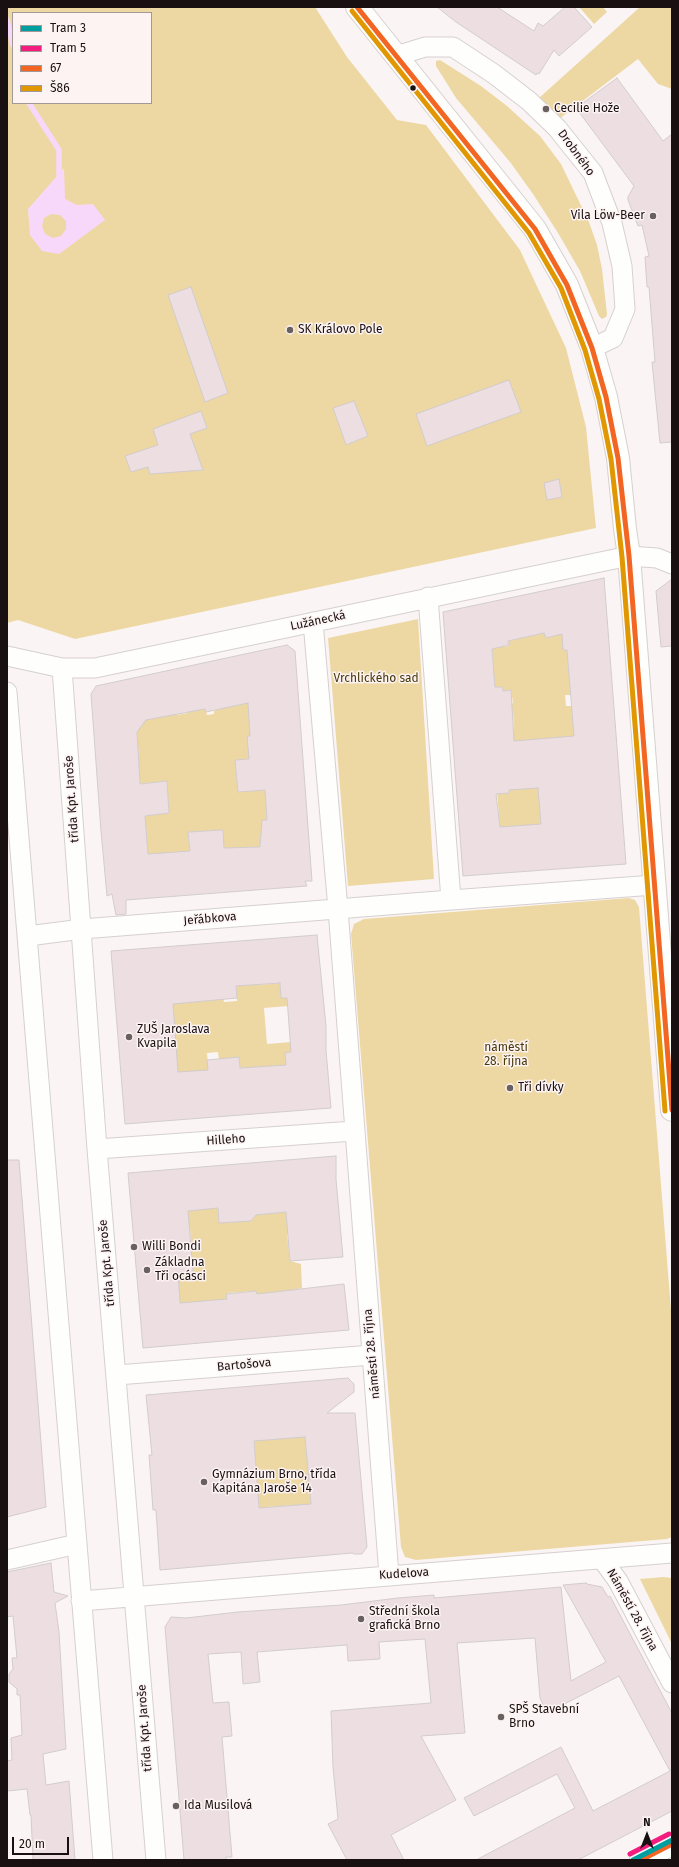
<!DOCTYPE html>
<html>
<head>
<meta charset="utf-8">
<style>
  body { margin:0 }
  #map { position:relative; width:679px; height:1867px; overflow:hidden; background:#faf5f4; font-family:"Fira Sans",sans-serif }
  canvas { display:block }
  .frame { position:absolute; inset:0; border:8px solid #191111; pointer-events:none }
  .legend { position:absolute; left:12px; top:12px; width:140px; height:92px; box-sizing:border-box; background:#fcf3f2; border:1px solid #a19998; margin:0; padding:5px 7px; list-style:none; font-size:12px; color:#191111 }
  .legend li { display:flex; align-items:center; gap:8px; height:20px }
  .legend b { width:20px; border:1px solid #a19998 }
  .north { position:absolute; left:627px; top:1815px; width:40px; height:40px; -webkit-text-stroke:3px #fcf3f2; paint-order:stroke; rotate:0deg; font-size:11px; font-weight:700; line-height:16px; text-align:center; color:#191111 }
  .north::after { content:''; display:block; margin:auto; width:14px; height:18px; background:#191111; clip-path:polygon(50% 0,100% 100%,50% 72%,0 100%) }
  .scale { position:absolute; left:12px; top:1837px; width:57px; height:18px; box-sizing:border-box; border:2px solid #191111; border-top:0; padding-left:5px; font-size:12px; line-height:14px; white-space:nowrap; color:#191111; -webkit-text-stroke:3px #fcf3f2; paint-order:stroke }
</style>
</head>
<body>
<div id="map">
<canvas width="679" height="1867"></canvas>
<div class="frame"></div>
<ul class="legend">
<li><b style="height:5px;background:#009e9e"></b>Tram 3</li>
<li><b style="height:5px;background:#f31d7f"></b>Tram 5</li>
<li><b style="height:5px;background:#f26522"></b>67</li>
<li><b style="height:5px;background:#e19702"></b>Š86</li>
</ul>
<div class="north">N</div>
<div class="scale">20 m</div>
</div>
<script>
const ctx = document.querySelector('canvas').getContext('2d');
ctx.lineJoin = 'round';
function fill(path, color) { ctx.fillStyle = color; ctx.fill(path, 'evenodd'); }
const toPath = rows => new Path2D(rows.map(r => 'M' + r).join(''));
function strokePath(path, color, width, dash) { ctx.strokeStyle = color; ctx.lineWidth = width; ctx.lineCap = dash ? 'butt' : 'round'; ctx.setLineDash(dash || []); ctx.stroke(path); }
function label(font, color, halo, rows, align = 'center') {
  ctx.font = font + ' "Fira Sans",sans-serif'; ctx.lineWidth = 3; ctx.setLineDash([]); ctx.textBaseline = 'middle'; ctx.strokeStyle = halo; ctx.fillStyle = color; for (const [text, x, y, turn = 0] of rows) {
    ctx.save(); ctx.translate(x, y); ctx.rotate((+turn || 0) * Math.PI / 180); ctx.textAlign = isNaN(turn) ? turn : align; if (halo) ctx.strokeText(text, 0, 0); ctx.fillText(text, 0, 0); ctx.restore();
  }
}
const green = toPath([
  [7,7,315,7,347,57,397,120,426,125,520,250,566,348,586,427,596,528,75,639,18,620,7,623],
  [13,13,151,13,151,103,13,103],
  [579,7,603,7,607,12,594,24],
  [640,7,672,7,672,89,658,84,638,59,559,119,539,98],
  [440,60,481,86,507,106,540,136,561,164,589,222,597,245,602,269,607,314,606,317,602,319,599,316,580,271,558,233,533,194,510,162,456,98,436,66,436,61],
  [418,619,434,879,348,886,328,638],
  [566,632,571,695,565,695,566,706,572,706,581,824,500,829,497,791,500,790,501,794,509,793,495,730,514,729,513,712,511,711,511,704,513,703,511,690,503,691,502,687,494,687,489,661,493,661,493,652,489,652,491,645,499,643,500,647,509,646,508,641,544,633,546,638],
  [259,695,250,736,247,736,262,758,235,760,238,792,265,790,267,820,262,821,262,831,270,840,260,840,260,847,243,847,243,850,224,852,223,830,188,832,190,854,148,857,146,828,143,828,142,816,169,813,167,781,140,784,137,729,145,720,176,712,177,715,188,713,188,710,205,706,207,715,214,714,214,711,223,708,222,703],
  [629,898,635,900,639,907,672,1323,672,1537,667,1539,416,1560,405,1557,401,1547,351,934,354,924,364,919],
  [257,981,257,985,280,983,281,998,287,998,288,1006,264,1008,267,1044,291,1042,291,1052,285,1053,287,1069,241,1075,239,1058,219,1061,218,1052,207,1053,209,1077,172,1073,158,1006,198,985,199,1002,223,998,224,1002,237,1001,236,982],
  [252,1204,275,1213,285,1212,285,1208,292,1234,287,1234,290,1261,301,1264,302,1288,257,1298,256,1291,227,1293,227,1300,178,1305,180,1299,177,1274,193,1271,190,1228,176,1212,218,1207,219,1222,231,1222],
  [315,1424,322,1514,295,1505,267,1507,260,1520,253,1430,263,1440,289,1438],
  [663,1577,672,1578,672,1644,640,1579]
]);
const water = toPath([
  [64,168,65,199,77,205,93,204,105,220,59,254,42,251,30,235,28,209],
  [51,214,60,215,66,221,66,229,61,236,53,238,45,234,42,226,44,218]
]);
const stream = toPath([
  [7,20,13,45],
  [29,103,59,150,59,175]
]);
const building = toPath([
  [437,7,497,7,534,31,538,23,543,26,565,7,574,7,592,27,559,56,554,50,539,74,537,73,536,75,456,22,437,7],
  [617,78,663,141,672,134,672,442,660,443,652,362,655,362,649,287,647,287,645,257,649,256,642,225,638,226,628,200,628,197,634,186,576,108,617,78],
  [191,287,228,393,205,402,168,295,191,287],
  [509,380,521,412,427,446,416,414,509,380],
  [354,401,368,436,346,445,333,408,354,401],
  [201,411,207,428,190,434,203,470,150,474,148,467,131,472,125,456,158,445,153,429,201,411],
  [559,479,562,497,547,500,544,483,559,479],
  [604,578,626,864,463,876,443,612,604,578],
  [544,633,546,638,562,634,563,650,567,650,574,736,514,741,511,690,503,691,502,687,495,687,492,649,509,645,508,641,544,633],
  [538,788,541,824,500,827,496,794,509,793,509,790,538,788],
  [672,579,672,646,661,647,656,591,672,579],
  [287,645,295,651,312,881,305,881,307,886,126,900,126,914,116,915,112,894,107,896,101,831,91,694,96,686,287,645],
  [248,703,250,736,247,736,249,759,235,760,238,792,265,790,267,820,262,820,260,847,224,848,223,830,188,832,190,851,148,854,145,816,169,813,167,781,140,784,137,732,146,720,205,709,206,712,248,703],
  [317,935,326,1026,326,1050,331,1108,125,1124,111,951,317,935],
  [280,983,281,998,287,998,291,1052,285,1053,286,1065,240,1068,239,1057,207,1060,208,1070,178,1072,173,1004,237,998,236,986,280,983],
  [336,1156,336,1179,343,1257,290,1261,286,1212,256,1215,251,1221,219,1223,218,1208,188,1211,193,1272,178,1273,180,1303,227,1299,226,1294,256,1291,257,1294,344,1284,349,1330,143,1348,128,1173,336,1156],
  [7,1160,19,1160,46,1507,7,1517,7,1160],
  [348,1378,354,1384,354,1392,327,1413,355,1413,367,1547,362,1554,354,1554,352,1553,160,1570,156,1510,153,1510,149,1455,152,1455,146,1395,348,1378],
  [305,1437,311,1504,259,1508,254,1441,305,1437],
  [51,1563,54,1592,68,1596,55,1603,59,1632,66,1749,43,1754,46,1785,69,1781,75,1860,33,1860,31,1815,30,1815,27,1789,7,1791,7,1761,12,1760,11,1738,22,1735,20,1695,17,1695,17,1689,9,1682,9,1674,13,1669,12,1658,17,1658,13,1616,7,1617,7,1572,51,1563],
  [586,1583,587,1584,602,1587,608,1597,610,1596,672,1713,672,1811,578,1860,476,1860,575,1808,557,1774,474,1816,464,1798,561,1747,593,1811,670,1771,619,1676,547,1713,540,1698,535,1638,457,1643,465,1733,421,1736,456,1800,391,1835,404,1860,347,1860,328,1824,338,1819,333,1767,331,1711,431,1703,425,1639,379,1642,380,1659,348,1661,347,1645,257,1652,260,1682,243,1684,241,1652,208,1654,213,1703,229,1702,232,1736,222,1737,232,1857,226,1857,226,1860,184,1860,165,1627,171,1617,186,1618,238,1612,341,1605,398,1598,434,1595,434,1598,561,1587,571,1681,606,1662,563,1585,586,1583]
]);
const street = toPath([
  [396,56,425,47,453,47,494,74,529,101,557,128,593,173,612,223,622,266,625,309,613,338,592,348],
  [428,597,451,900],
  [313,622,338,909,389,1575],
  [7,656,62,668,95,668,629,556,657,558,672,564],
  [62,668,97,1149,156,1860],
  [7,692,103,1860],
  [28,936,82,929,451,900,654,885],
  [97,1149,354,1131],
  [117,1375,372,1355],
  [602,1559,618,1581,672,1683],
  [7,1560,77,1544],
  [81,1601,672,1553]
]);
const secondary = toPath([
  [357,7,535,229,567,285,592,348,606,397,618,458,625,529,629,556,672,1110],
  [641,1860,672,1844]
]);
const bus1 = toPath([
  [357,7,535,229,567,285,592,348,606,397,618,458,629,556,672,1110],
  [641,1860,672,1844]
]);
const bus2 = toPath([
  [352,11,529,233,561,288,585,350,599,399,611,459,622,557,665,1111]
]);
const tram1 = toPath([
  [633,1860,672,1840]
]);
const tram2 = toPath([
  [630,1854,669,1834]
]);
const markers = [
  [413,88,3.5,"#191111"],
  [546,109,4,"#686160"],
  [653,216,4,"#686160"],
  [290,330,4,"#686160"],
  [129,1037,4,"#686160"],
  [510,1088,4,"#686160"],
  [134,1247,4,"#686160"],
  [147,1270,4,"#686160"],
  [204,1482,4,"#686160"],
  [361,1619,4,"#686160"],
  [501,1717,4,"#686160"],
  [176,1806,4,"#686160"]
];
const poiNames = [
  ["Cecilie Hože",554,109],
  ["Vila Löw-Beer",645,216,"right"],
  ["SK Královo Pole",298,330],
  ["ZUŠ Jaroslava",137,1030],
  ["Kvapila",137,1044],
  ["Tři dívky",518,1088],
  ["Willi Bondi",142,1247],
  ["Základna",155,1263],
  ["Tři ocásci",155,1277],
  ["Gymnázium Brno, třída",212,1475],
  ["Kapitána Jaroše 14",212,1489],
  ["Střední škola",369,1612],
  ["grafická Brno",369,1626],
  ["SPŠ Stavební",509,1710],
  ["Brno",509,1724],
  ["Ida Musilová",184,1806]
];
const streetNames = [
  ["Drobného",576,153,54],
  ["Lužánecká",318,621,-12],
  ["třída Kpt. Jaroše",72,799,-94],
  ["Jeřábkova",210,919,-5],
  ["Hilleho",226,1140,-4],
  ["třída Kpt. Jaroše",107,1263,-95],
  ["náměstí 28. října",372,1354,-95],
  ["Bartošova",244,1365,-5],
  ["Kudelova",404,1574,-4],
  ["Náměstí 28. října",632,1610,61],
  ["třída Kpt. Jaroše",145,1728,-94]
];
const parkNames = [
  ["Vrchlického sad",376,679],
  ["náměstí",506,1048],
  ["28. října",506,1062]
];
fill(green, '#edd8a3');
fill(water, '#f8d8fa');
strokePath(stream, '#f8d8fa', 5.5);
fill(building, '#eddee2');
strokePath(building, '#d2cccc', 1);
strokePath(street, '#d6d0cf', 21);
strokePath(secondary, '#d6d0cf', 24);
strokePath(street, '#fefefd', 19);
strokePath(secondary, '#fefefd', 22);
strokePath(bus1, '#f26522', 5);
strokePath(bus2, '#e19702', 5);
strokePath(tram1, '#009e9e', 5);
strokePath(tram2, '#f31d7f', 5);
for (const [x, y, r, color] of markers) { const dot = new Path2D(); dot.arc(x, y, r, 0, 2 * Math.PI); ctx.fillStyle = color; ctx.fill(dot); strokePath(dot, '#fcf3f2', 1.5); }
label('12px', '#191111', '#fcf3f2', poiNames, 'left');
label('12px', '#191111', '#fcf3f2', streetNames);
label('12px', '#47380a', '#fcf3f2', parkNames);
</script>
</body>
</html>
